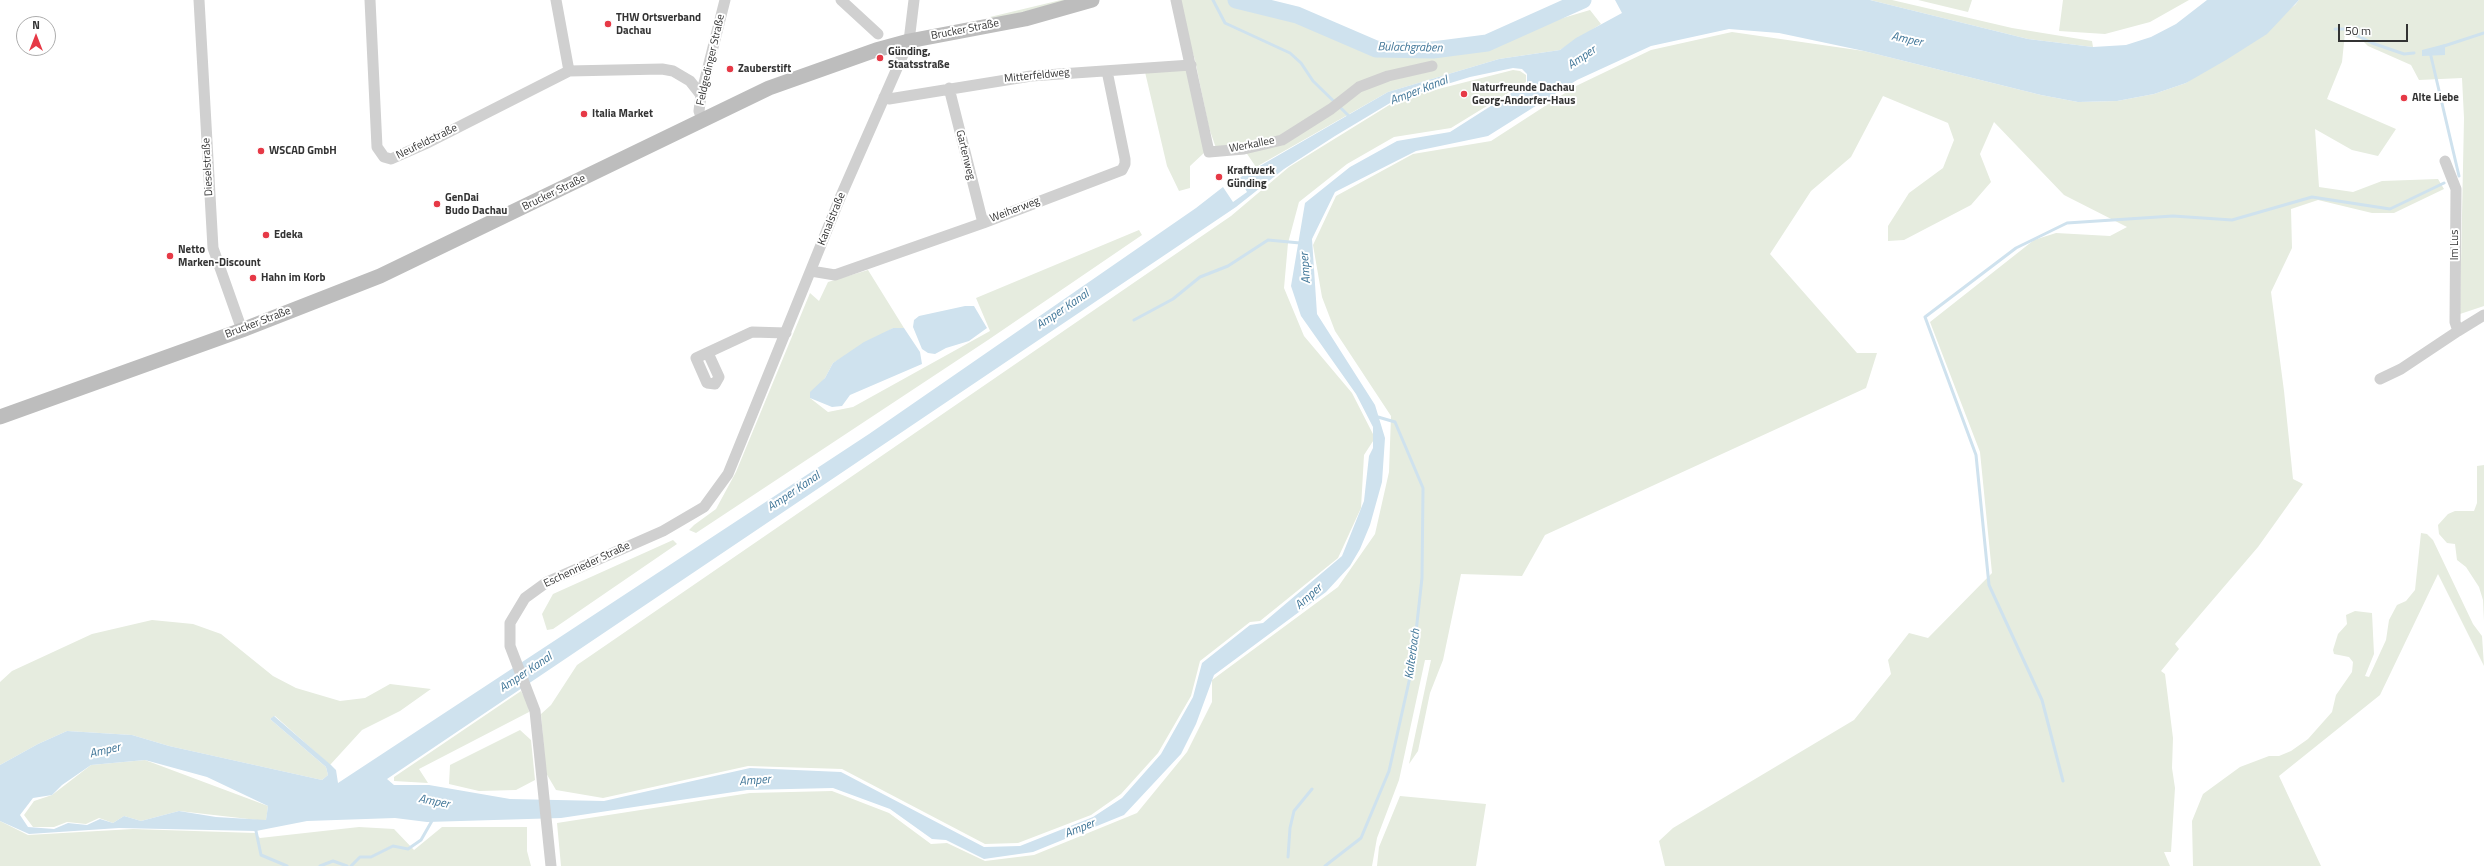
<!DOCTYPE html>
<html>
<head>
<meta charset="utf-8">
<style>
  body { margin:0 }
  #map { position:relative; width:2484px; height:866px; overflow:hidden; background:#fff; font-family:"Titillium Web",sans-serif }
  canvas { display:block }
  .north { position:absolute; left:16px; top:16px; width:40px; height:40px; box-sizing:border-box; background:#fff; border:1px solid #adadad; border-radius:50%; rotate:0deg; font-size:11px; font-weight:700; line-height:16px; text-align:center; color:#333 }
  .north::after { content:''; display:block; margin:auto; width:14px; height:18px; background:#e63946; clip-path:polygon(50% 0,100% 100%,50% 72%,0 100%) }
  .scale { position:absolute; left:2338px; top:24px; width:70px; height:18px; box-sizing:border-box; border:2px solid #333; border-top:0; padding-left:5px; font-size:12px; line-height:14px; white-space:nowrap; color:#333; -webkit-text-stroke:3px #fff; paint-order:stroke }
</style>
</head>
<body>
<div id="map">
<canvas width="2484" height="866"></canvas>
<div class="north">N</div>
<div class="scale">50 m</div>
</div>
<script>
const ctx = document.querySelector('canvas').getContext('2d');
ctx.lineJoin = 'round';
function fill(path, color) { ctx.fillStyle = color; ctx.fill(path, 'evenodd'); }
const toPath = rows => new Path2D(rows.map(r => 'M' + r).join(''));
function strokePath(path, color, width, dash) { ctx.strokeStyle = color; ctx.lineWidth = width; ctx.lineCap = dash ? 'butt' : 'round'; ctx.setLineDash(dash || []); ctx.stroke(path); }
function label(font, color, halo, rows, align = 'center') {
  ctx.font = font + ' "Titillium Web",sans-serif'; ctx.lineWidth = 4; ctx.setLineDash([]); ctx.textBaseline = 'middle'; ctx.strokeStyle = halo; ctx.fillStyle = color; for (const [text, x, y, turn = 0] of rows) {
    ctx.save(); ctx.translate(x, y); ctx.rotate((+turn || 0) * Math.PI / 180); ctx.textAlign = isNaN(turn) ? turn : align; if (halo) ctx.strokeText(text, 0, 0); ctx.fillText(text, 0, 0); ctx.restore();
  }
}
const green = toPath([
  [1061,0,1073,0,994,19,990,17],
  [1177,0,1259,0,1296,8,1373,42,1469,41,1519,31,1590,10,1601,24,1560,50,1499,59,1388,92,1256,167,1241,145,1216,148,1209,128,1195,60],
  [1870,0,1892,0,2012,28,2092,41,2093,47,2028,39],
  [1918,0,1972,0,1968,12],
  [2063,0,2189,0,2150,22,2105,34,2059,31],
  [2299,0,2484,0,2484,306,2460,314,2464,118,2462,78,2419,80,2411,65,2368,46,2362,40,2345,33,2342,62,2327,99,2396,129,2378,156,2352,150,2315,129,2319,187,2353,192,2382,181,2438,179,2444,189,2394,213,2372,213,2318,200,2291,209,2292,248,2271,292,2284,391,2293,479,2303,484,2258,547,2175,644,2179,649,2161,671,2165,674,2173,738,2172,768,2175,788,2171,852,2164,852,2170,866,1665,866,1659,841,1673,828,1854,720,1891,674,1888,660,1909,633,1928,638,1992,573,1980,452,1930,322,2034,240,2056,233,2110,236,2127,227,2064,195,1994,122,1980,154,1991,182,1971,205,1904,240,1888,241,1888,226,1909,193,1943,168,1954,140,1948,123,1883,96,1851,157,1811,191,1770,254,1857,353,1877,353,1866,388,1545,535,1522,576,1461,574,1443,660,1430,693,1418,751,1409,764,1431,660,1425,660,1399,780,1377,838,1372,866,561,866,557,823,750,793,832,791,889,813,931,844,947,843,985,861,1034,855,1137,813,1187,752,1212,702,1212,680,1338,587,1375,534,1389,472,1391,416,1335,331,1322,297,1313,245,1336,196,1413,154,1491,141,1576,86,1651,50,1732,32,1864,51,2041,95,2078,102,2117,101,2154,94,2186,83,2295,5],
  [1187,69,1205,152,1190,166,1190,188,1179,191,1167,166,1145,72],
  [1513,70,1520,71,1526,75,1526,82,1451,128,1394,137,1347,164,1299,202,1288,243,1284,288,1304,336,1352,393,1375,438,1364,455,1361,508,1338,558,1260,621,1250,622,1200,661,1191,696,1158,753,1121,794,1091,815,1018,843,985,844,842,769,748,766,603,798,556,790,546,773,541,714,551,705,577,665,1231,216,1289,167,1399,99],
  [1139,230,1142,235,988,340,696,533,689,530,694,525,716,509,736,472,810,293,819,301,828,282,868,270,904,328,893,328,833,363,825,378,810,398,828,412,853,407,990,331,976,298],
  [2484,465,2484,621,2483,600,2479,587,2466,567,2457,560,2455,544,2447,543,2439,534,2438,525,2448,514,2455,511,2474,511,2477,503,2477,466],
  [2421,533,2427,534,2433,540,2473,624,2482,636,2484,666,2438,574,2380,695,2279,776,2321,866,2193,866,2192,821,2203,794,2240,767,2269,756,2279,756,2291,751,2308,739,2332,712,2336,695,2352,672,2353,662,2349,657,2334,654,2333,650,2338,634,2347,624,2346,615,2355,611,2372,613,2374,654,2365,676,2369,677,2386,640,2389,620,2397,605,2406,601,2415,590],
  [673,540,677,544,553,629,547,630,542,614,553,594],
  [152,620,193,624,221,634,273,676,296,688,340,701,365,698,390,684,431,689,400,711,362,730,330,765,275,716,270,719,326,767,328,775,322,780,169,746,132,735,67,731,38,744,0,765,0,682,12,671,92,634],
  [521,691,528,704,529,712,419,769,428,783,394,781,394,777],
  [520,730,531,740,535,780,516,790,479,791,449,784,450,765],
  [145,760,268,806,266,821,179,811,141,821,124,816,113,823,99,818,86,824,67,822,54,827,33,827,24,815,34,801,52,795,91,765],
  [1400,796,1486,804,1476,866,1377,866,1379,847],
  [0,821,28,835,133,829,255,833,260,838,359,827,394,829,414,850,442,827,527,827,527,851,531,866,0,866]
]);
const water = toPath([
  [1615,0,1870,0,2028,39,2093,47,2126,45,2151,37,2176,24,2207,0,2299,0,2267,34,2226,60,2186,83,2154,94,2117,101,2078,102,2041,95,1864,51,1779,33,1729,29,1651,46,1577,80,1488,136,1416,151,1335,192,1312,239,1317,314,1375,405,1385,438,1382,482,1370,525,1360,549,1350,566,1326,592,1214,675,1196,724,1181,754,1124,815,1033,852,984,859,946,840,932,839,890,809,833,788,747,790,561,818,427,822,395,818,307,821,256,831,119,828,29,834,0,821,0,765,38,744,67,731,132,735,169,746,322,780,328,775,326,767,270,719,274,716,331,765,336,770,338,783,869,434,1196,208,1223,187,1233,202,1247,192,1239,178,1388,92,1499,59,1560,50,1576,38,1622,13],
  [1513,68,1522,69,1527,74,1527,83,1450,132,1397,141,1350,167,1305,203,1291,286,1301,316,1356,394,1373,427,1373,448,1369,456,1364,501,1342,556,1263,623,1250,625,1202,663,1193,697,1161,754,1122,798,1093,817,1020,846,984,847,841,772,750,768,604,801,510,799,429,785,394,785,387,779,1236,207,1284,169,1335,136,1395,100,1470,77],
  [145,760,207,777,268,806,266,820,216,817,179,811,141,821,124,816,113,823,100,819,87,825,68,823,54,829,28,827,20,815,33,798,52,795,62,785,91,765],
  [2445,44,2445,55,2422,56,2422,50],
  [965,306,974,306,987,328,969,341,946,348,935,354,928,353,922,349,913,327,914,320,919,316],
  [893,328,904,328,920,352,922,364,850,395,842,406,832,407,810,398,810,392,825,378,833,363,864,342]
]);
const stream = toPath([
  [1213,0,1225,23,1290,53,1301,63,1313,81,1350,117],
  [2335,29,2345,29,2372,43,2404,54,2414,53],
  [2441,47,2484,33],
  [2430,52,2459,176],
  [1134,320,1173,299,1200,277,1228,266,1268,240,1300,243],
  [2063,781,2042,700,1989,585,1976,455,1925,317,2016,248,2067,223,2173,216,2232,220,2312,197,2390,209,2444,183],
  [256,831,261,855,287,866],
  [1288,857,1290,828,1294,811,1312,789],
  [320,866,333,861,347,866],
  [351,866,360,857,371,857,393,846,408,849,421,840,433,819],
  [1325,866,1361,838,1389,771,1412,668,1422,578,1423,488,1395,422,1378,417]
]);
const river = toPath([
  [1236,0,1297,15,1376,49,1433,50,1487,43,1583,0]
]);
const minor = toPath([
  [199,0,213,248,242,330],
  [370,0,377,147,384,157,391,159,425,144,569,71,662,69,673,71,690,81,701,95],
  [556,0,569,71],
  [841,0,878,34],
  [1176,0,1209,152,1244,149,1282,140,1331,109,1359,87,1388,76,1432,66],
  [949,88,983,223],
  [884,97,889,99,1031,76,1191,65],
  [702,119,699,111,701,95,725,0],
  [2445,161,2456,189,2455,322,2458,331,2484,315],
  [811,271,835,275,983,223,1122,170,1125,164,1125,159,1107,71],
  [708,353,719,377,715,384,707,383,696,358,752,332,786,333],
  [2380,379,2401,369,2458,331],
  [551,866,535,711,510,646,510,623,525,598,547,582,663,531,704,507,728,474,840,198,909,41,914,0]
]);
const secondary = toPath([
  [0,417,242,330,380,276,769,88,876,50,909,41,1025,19,1092,0]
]);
const markers = [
  [608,24,4,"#e63946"],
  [880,58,4,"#e63946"],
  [730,69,4,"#e63946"],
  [1464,94,4,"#e63946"],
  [2404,98,4,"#e63946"],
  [584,114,4,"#e63946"],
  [261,151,4,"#e63946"],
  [1219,177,4,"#e63946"],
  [437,204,4,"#e63946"],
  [266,235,4,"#e63946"],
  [170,256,4,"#e63946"],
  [253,278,4,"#e63946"]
];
const poiNames = [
  ["THW Ortsverband",616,18],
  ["Dachau",616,31],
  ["Günding,",888,52],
  ["Staatsstraße",888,65],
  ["Zauberstift",738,69],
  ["Naturfreunde Dachau",1472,88],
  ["Georg-Andorfer-Haus",1472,101],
  ["Alte Liebe",2412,98],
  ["Italia Market",592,114],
  ["WSCAD GmbH",269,151],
  ["Kraftwerk",1227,171],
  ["Günding",1227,184],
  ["GenDai",445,198],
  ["Budo Dachau",445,211],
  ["Edeka",274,235],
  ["Netto",178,250],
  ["Marken-Discount",178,263],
  ["Hahn im Korb",261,278]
];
const streetNames = [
  ["Brucker Straße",965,30,-11],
  ["Feldgedinger Straße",711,60,-77],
  ["Mitterfeldweg",1037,76,-6],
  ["Neufeldstraße",427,142,-26],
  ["Werkallee",1252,145,-11],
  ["Gartenweg",965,155,76],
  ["Dieselstraße",208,167,-93],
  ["Brucker Straße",554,193,-26],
  ["Weiherweg",1015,210,-21],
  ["Kanalstraße",832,219,-68],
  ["Im Lus",2455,245,-90],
  ["Brucker Straße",258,323,-21],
  ["Eschenrieder Straße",587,565,-25]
];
const waterNames = [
  ["Amper",1907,40,12],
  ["Bulachgraben",1410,48,1],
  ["Amper",1582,58,-34],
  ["Amper Kanal",1419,91,-21],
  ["Amper",1306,268,-94],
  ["Amper Kanal",1063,310,-34],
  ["Amper Kanal",794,492,-34],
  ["Amper",1309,597,-42],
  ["Kalterbach",1413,654,-82],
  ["Amper Kanal",526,673,-34],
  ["Amper",105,751,-13],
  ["Amper",755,781,-4],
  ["Amper",434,802,11],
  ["Amper",1080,829,-22]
];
fill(green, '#e6ecdf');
fill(water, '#cfe2ee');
strokePath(stream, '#cfe2ee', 3);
strokePath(river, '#cfe2ee', 17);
strokePath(minor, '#d0d0d0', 11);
strokePath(secondary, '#bdbdbd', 15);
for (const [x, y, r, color] of markers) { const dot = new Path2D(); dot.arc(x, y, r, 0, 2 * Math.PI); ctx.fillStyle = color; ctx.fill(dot); strokePath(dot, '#fff', 1.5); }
label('bold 11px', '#333', '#fff', poiNames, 'left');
label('11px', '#333', '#fff', streetNames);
label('italic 12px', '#3f7597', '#fff', waterNames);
</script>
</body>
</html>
